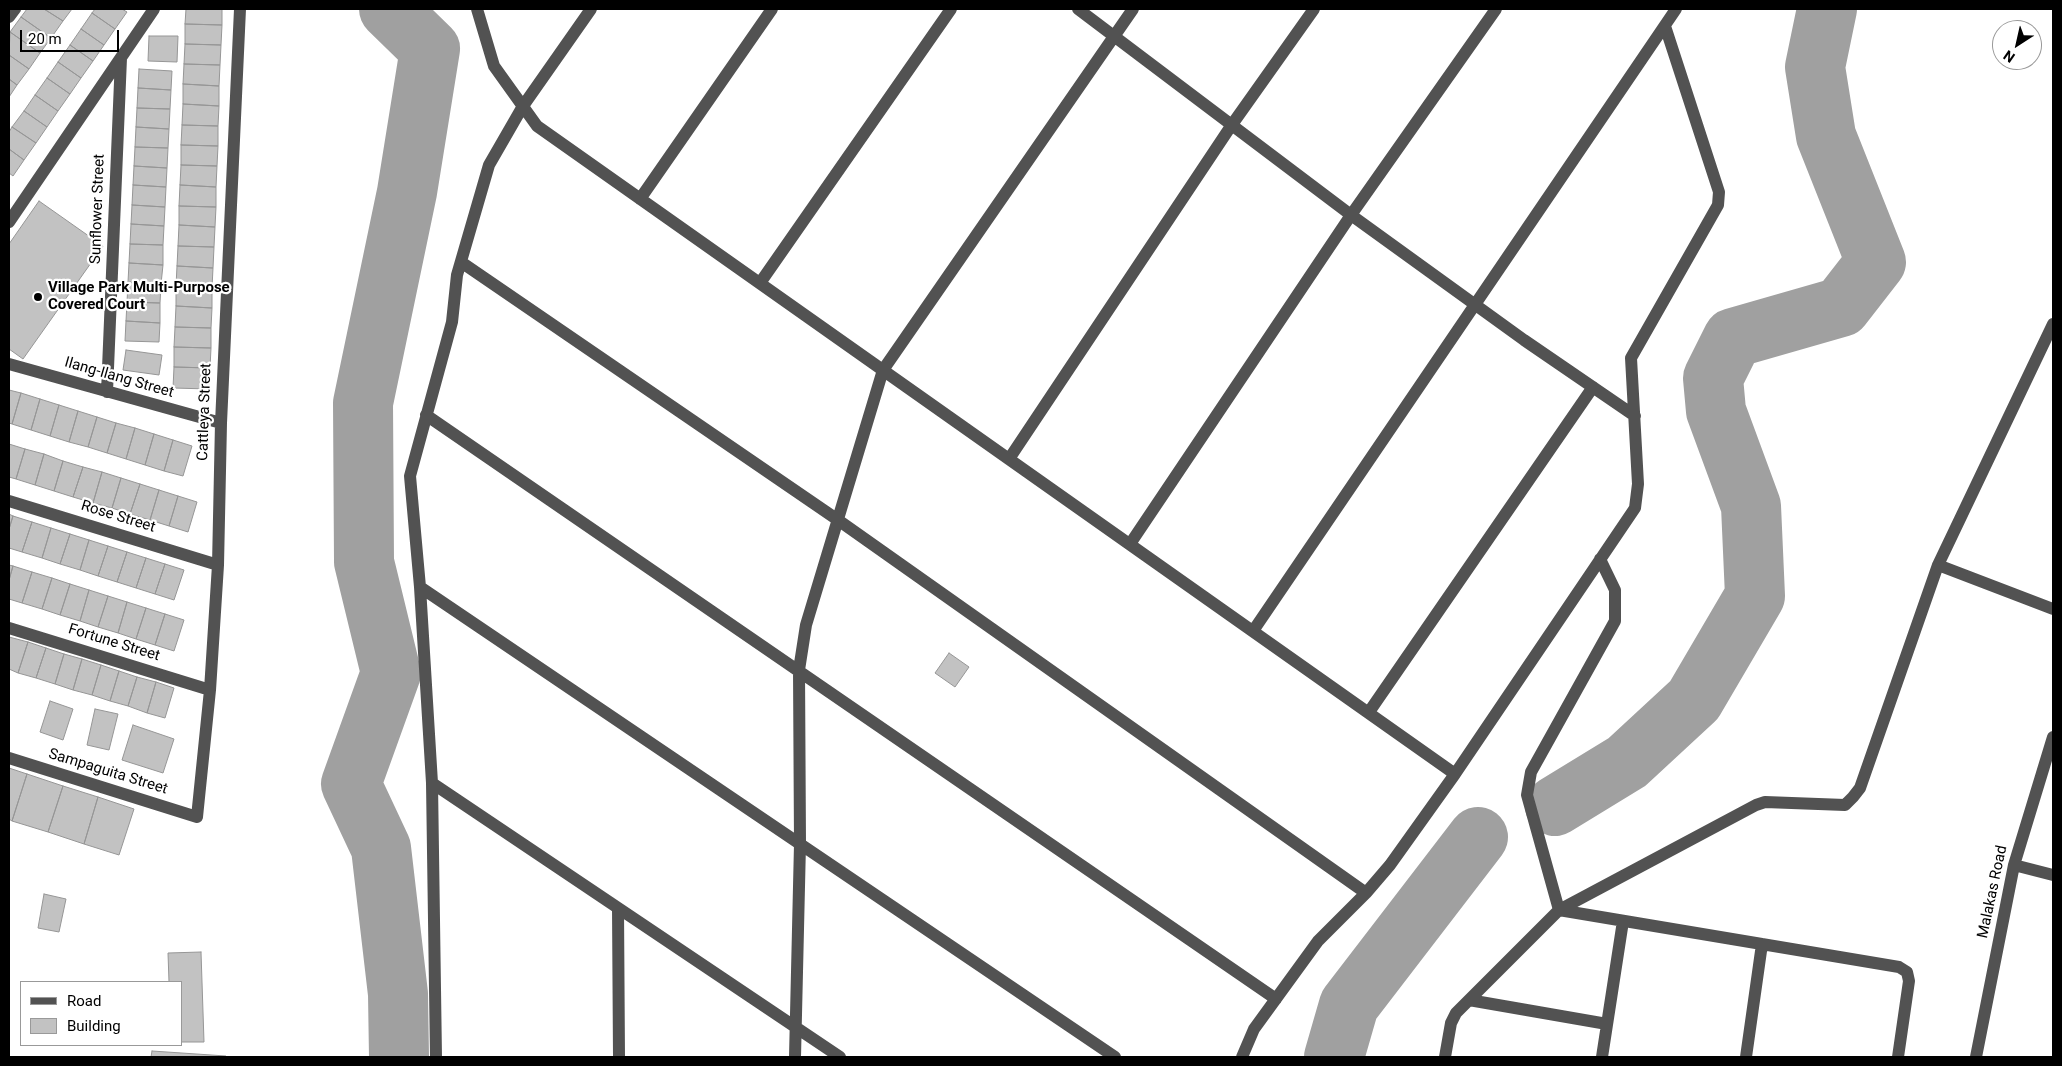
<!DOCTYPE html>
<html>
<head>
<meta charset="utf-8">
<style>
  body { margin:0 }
  #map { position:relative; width:2062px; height:1066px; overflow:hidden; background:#fff; font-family:Roboto,sans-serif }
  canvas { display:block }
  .frame { position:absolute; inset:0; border:10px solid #000; pointer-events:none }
  .legend { position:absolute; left:20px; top:981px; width:162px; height:65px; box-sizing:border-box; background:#fff; border:1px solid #999; margin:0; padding:6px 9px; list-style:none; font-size:15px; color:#000 }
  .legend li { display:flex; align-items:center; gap:10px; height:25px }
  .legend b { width:25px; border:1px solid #999 }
  .north { position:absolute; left:1992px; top:20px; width:50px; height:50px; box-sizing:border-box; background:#fff; border:1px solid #999; border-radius:50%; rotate:215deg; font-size:14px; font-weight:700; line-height:20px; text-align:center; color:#000 }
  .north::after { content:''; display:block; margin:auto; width:18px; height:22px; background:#000; clip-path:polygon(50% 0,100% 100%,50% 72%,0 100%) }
  .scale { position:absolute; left:20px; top:30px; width:99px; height:22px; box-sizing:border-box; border:2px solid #000; border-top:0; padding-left:6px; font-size:15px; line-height:18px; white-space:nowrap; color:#000; -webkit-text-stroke:4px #fff; paint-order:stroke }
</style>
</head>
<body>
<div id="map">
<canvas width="2062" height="1066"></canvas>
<div class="frame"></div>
<ul class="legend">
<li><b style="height:6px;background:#525252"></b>Road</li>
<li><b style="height:14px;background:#c2c2c2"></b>Building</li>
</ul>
<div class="north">N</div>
<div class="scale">20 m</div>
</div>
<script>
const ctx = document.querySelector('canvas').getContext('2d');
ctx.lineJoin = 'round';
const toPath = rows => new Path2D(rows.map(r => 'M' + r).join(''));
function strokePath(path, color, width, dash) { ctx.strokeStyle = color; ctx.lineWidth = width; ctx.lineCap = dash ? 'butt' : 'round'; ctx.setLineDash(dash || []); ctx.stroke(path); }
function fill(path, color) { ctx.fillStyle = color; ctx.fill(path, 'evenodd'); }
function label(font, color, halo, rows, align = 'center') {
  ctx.font = font + ' Roboto,sans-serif'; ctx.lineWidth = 4.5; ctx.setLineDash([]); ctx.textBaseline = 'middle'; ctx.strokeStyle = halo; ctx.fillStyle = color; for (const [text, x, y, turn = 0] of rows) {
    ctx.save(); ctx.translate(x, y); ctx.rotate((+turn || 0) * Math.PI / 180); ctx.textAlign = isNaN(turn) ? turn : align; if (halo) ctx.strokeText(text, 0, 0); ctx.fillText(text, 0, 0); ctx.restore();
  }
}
const river = toPath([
  [389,9,430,49,407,192,363,403,364,562,391,673,351,784,381,848,398,994,399,1057],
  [1555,806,1627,762,1694,700,1755,596,1751,506,1716,411,1713,378,1733,338,1841,307,1876,262,1826,136,1815,67,1827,9],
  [1334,1057,1349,1005,1478,837]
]);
const building = toPath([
  [27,9,44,9,63,21,51,38,21,17,27,9],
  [44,9,72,9,63,21,44,9],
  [95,9,122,9,127,12,115,29,92,13,95,9],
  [186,9,222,9,222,25,185,24,186,9],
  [92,13,115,29,104,45,81,29,92,13],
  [21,17,51,38,40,53,10,32,21,17],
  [185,24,222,25,221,45,185,44,185,24],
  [81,29,104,45,93,61,70,45,81,29],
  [10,32,40,53,29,69,9,55,10,32],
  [149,36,178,36,177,62,148,61,149,36],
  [185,44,221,45,220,65,184,64,185,44],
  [70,45,93,61,81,78,58,62,70,45],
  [9,55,29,69,17,85,9,79,9,55],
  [58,62,81,78,70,94,47,78,58,62],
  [184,64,220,65,219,86,183,84,184,64],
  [139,69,172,71,171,90,138,88,139,69],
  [47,78,70,94,58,111,35,95,47,78],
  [9,79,17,85,9,97,9,79],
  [183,84,219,86,219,106,183,104,183,84],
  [138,88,171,90,170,109,137,108,138,88],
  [35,95,58,111,47,127,24,111,35,95],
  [183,104,219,106,218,126,182,125,183,104],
  [137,108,170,109,169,129,136,127,137,108],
  [24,111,47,127,36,143,12,127,24,111],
  [182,125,218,126,218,146,181,145,182,125],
  [12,127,36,143,24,160,9,149,9,132,12,127],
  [136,127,169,129,168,148,135,147,136,127],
  [181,145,218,146,217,166,181,165,181,145],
  [135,147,168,148,167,168,134,166,135,147],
  [9,149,24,160,13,176,9,173,9,149],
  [181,165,217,166,216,187,180,185,181,165],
  [134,166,167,168,166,187,133,185,134,166],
  [133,185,166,187,165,207,132,205,133,185],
  [180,185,216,187,216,207,179,206,180,185],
  [39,201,103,246,23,359,9,349,9,244,39,201],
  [132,205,165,207,164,226,131,224,132,205],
  [179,206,216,207,215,227,179,225,179,206],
  [131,224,164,226,163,245,130,244,131,224],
  [179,225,215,227,214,247,178,246,179,225],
  [130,244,163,245,163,265,129,263,130,244],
  [178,246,214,247,213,268,177,266,178,246],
  [129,263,163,265,161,284,128,282,129,263],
  [177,266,213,268,212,288,176,286,177,266],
  [128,282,161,284,160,303,127,302,128,282],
  [176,286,212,288,212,308,176,306,176,286],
  [127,302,160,303,160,323,126,321,127,302],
  [176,306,212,308,211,328,175,327,176,306],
  [126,321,160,323,159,342,125,341,126,321],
  [175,327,211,328,211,348,174,347,175,327],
  [174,347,211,348,210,368,174,367,174,347],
  [126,350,162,355,159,375,123,370,126,350],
  [174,367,210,368,209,389,173,388,174,367],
  [9,390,21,393,12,424,9,423,9,390],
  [21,393,40,399,31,430,12,424,21,393],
  [40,399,59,405,50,436,31,430,40,399],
  [59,405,78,411,69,442,50,436,59,405],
  [78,411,97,417,88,447,69,442,78,411],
  [97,417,116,423,107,453,88,447,97,417],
  [116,423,135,428,126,459,107,453,116,423],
  [135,428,154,434,145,465,126,459,135,428],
  [154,434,173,440,164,471,145,465,154,434],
  [173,440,192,446,183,476,164,471,173,440],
  [9,444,25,449,16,479,9,477,9,444],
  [25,449,44,454,35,485,16,479,25,449],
  [44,454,63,461,54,491,35,485,44,454],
  [63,461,83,467,73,497,54,491,63,461],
  [83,467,102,472,93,503,73,497,83,467],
  [102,472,121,478,112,508,93,503,102,472],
  [121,478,140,484,130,514,112,508,121,478],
  [140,484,159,490,150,520,130,514,140,484],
  [159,490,178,496,169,526,150,520,159,490],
  [178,496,197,502,188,532,169,526,178,496],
  [9,514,13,516,9,529,9,514],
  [13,516,32,522,22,552,9,548,9,529,13,516],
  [32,522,51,528,42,558,22,552,32,522],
  [51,528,70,534,60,564,42,558,51,528],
  [70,534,89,540,80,570,60,564,70,534],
  [89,540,108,546,98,576,80,570,89,540],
  [108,546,127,552,117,582,98,576,108,546],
  [127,552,146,558,136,588,117,582,127,552],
  [146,558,165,564,155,594,136,588,146,558],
  [165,564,184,570,174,600,155,594,165,564],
  [9,565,13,566,9,580,9,565],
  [13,566,32,572,22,603,9,599,9,580,13,566],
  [32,572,52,578,42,609,22,603,32,572],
  [52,578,70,584,60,615,42,609,52,578],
  [70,584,89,590,80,621,60,615,70,584],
  [89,590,108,596,98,627,80,621,89,590],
  [108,596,127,602,118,633,98,627,108,596],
  [127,602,146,608,136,639,118,633,127,602],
  [146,608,165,614,155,645,136,639,146,608],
  [165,614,184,620,174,651,155,645,165,614],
  [9,637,28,642,18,673,9,669,9,637],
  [28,642,46,648,36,678,18,673,28,642],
  [46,648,64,654,55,684,36,678,46,648],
  [949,653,969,667,955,687,935,673,949,653],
  [64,654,82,659,73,690,55,684,64,654],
  [82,659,101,665,92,695,73,690,82,659],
  [101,665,119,671,110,701,92,695,101,665],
  [119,671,137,677,128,706,110,701,119,671],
  [137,677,156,682,147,713,128,706,137,677],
  [156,682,174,688,165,718,147,713,156,682],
  [50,701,73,709,63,740,40,732,50,701],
  [95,709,118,714,109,750,87,745,95,709],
  [133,725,174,739,163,773,122,760,133,725],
  [9,768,27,774,12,821,9,819,9,768],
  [27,774,63,786,48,832,12,821,27,774],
  [63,786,98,797,84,844,48,832,63,786],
  [98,797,134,809,119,855,84,844,98,797],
  [44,894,66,899,59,932,38,928,44,894],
  [201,952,204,1042,181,1042,181,982,169,982,168,953,201,952],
  [152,1051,226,1056,226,1057,151,1057,152,1051]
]);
const minor = toPath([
  [477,9,494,66,537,126,1455,774],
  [1078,9,1351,215,1524,340,1635,416],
  [9,17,15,9],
  [640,199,772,9],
  [9,222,154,9],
  [461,262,838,520,1366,893],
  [760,283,951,9],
  [9,364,221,423],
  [107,392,121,58],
  [426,415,1276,999],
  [1009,459,1231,126,1314,9],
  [9,501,218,565],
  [1130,544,1351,215,1496,9],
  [1600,559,1615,590,1615,621,1531,772,1527,795,1559,910,1899,967,1907,972,1909,981,1898,1057],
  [1938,565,2053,609],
  [420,587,1115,1057],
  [9,628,210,690],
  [1253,631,1676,9],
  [1369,712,1593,387],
  [9,758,197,817,210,690,218,565,221,423,240,9],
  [432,783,840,1057],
  [2014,865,2053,875],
  [618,908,619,1057],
  [1469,1000,1607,1024],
  [436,1057,432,783,420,587,410,476,452,322,457,275,489,165,523,106,591,9],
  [795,1057,800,844,799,670,806,625,883,370,1133,9],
  [1242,1057,1254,1029,1318,941,1366,893,1390,865,1455,774,1635,508,1638,484,1631,358,1718,205,1719,192,1665,26],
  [1445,1057,1451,1023,1456,1013,1559,910,1756,805,1765,802,1845,805,1853,797,1860,788,1938,565,2053,324],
  [1602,1057,1623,921],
  [1746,1057,1762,944],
  [1976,1057,2014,865,2053,737]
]);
const markers = [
  [38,297,5,"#000"]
];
const streetNames = [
  ["Sunflower Street",98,209,-88],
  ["Ilang-Ilang Street",119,378,16],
  ["Cattleya Street",205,412,-88],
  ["Rose Street",118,517,17],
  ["Fortune Street",114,643,17],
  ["Sampaguita Street",108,772,17],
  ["Malakas Road",1993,892,-78]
];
const poiNames = [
  ["Village Park Multi-Purpose",48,288],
  ["Covered Court",48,305]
];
strokePath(river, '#a0a0a0', 60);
fill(building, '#c2c2c2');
strokePath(building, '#969696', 1);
strokePath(minor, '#525252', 12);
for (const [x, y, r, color] of markers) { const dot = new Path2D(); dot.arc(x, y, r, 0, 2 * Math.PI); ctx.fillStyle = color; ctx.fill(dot); strokePath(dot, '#fff', 2); }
label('15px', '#000', '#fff', streetNames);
label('bold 15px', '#000', '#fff', poiNames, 'left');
</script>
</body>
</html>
